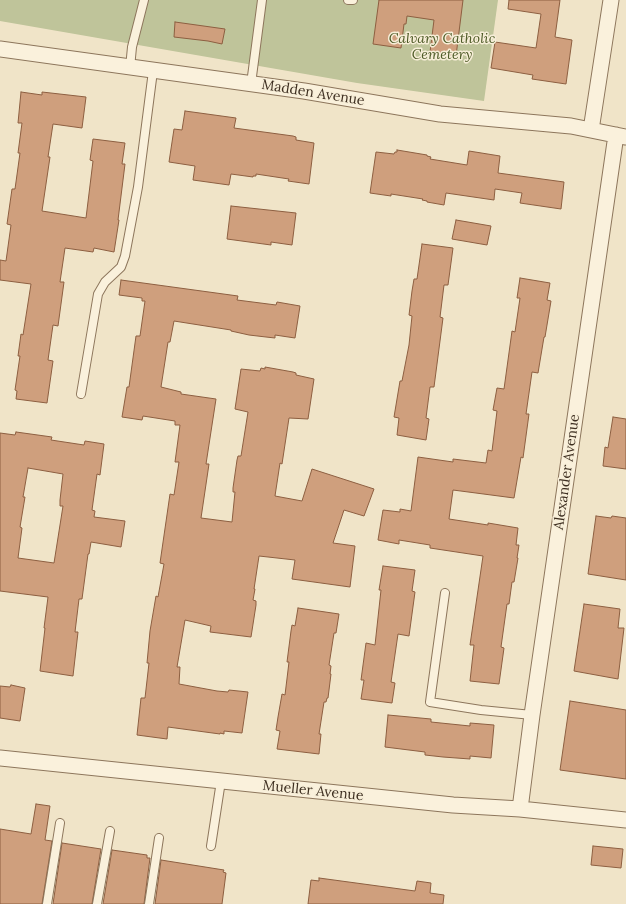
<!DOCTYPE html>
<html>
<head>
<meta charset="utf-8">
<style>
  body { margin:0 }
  canvas { display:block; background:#f0e4c8 }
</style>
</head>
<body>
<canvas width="626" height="904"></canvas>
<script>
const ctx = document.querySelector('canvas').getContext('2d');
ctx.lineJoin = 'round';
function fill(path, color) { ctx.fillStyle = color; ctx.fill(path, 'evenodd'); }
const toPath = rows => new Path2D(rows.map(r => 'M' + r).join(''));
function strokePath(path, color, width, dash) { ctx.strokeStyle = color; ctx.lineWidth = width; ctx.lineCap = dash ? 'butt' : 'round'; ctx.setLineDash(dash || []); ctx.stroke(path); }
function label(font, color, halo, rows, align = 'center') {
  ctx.font = font + ' Lora,serif'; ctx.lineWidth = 3; ctx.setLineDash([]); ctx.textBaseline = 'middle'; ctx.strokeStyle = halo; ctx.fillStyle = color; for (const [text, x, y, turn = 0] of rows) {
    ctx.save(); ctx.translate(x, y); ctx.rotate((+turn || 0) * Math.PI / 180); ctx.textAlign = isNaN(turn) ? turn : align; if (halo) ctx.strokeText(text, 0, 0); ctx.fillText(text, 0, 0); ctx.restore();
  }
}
const cemetery = toPath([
  [0,0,498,0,484,101,357,83,0,21]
]);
const building = toPath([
  [379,0,463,0,456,56,430,52,434,20,407,16,406,24,404,24,401,48,373,44,379,0],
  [509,0,560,0,555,37,572,40,566,84,532,79,533,75,491,68,495,42,536,48,541,14,508,9,509,0],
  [175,22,225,29,222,44,208,41,174,37,175,22],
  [21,92,42,95,42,92,86,97,82,128,53,124,48,157,50,157,42,211,86,218,93,161,90,160,93,139,125,143,122,164,125,164,118,220,119,220,114,252,94,248,93,252,65,248,60,282,64,282,58,326,53,325,48,360,53,361,47,403,16,399,17,391,15,390,20,356,18,356,21,334,23,335,31,284,0,280,0,260,6,261,11,225,7,224,12,189,15,189,20,153,18,153,22,123,18,123,21,92],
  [185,111,236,118,234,128,293,136,296,137,296,140,314,143,309,184,288,181,289,179,256,174,256,176,253,176,253,177,231,174,229,185,193,180,195,166,169,162,174,129,182,130,185,111],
  [397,150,427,155,427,156,431,157,430,159,467,165,469,151,500,156,498,173,564,182,561,209,520,203,522,193,495,189,494,200,446,193,444,205,427,202,427,201,422,200,423,199,391,194,391,196,370,193,376,152,394,154,395,152,397,152,397,150],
  [231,206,296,213,292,245,271,242,271,245,227,239,231,206],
  [456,220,491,226,487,245,452,239,456,220],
  [422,244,453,248,448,285,444,285,440,317,443,318,434,387,430,387,426,418,429,419,426,440,397,435,399,418,394,417,400,381,402,381,409,345,412,316,409,315,412,291,414,279,417,279,422,244],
  [520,278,550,283,547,300,551,301,545,337,544,337,538,373,532,372,526,414,529,414,523,458,521,457,514,498,453,490,449,519,488,525,488,523,518,528,516,545,519,545,517,558,518,558,514,582,512,582,509,604,507,604,501,647,504,648,499,684,470,681,474,645,470,645,483,556,430,548,430,545,399,540,399,544,378,540,383,510,400,512,400,509,411,511,418,457,453,462,453,459,486,463,488,450,492,451,497,411,493,410,497,388,504,389,512,331,515,332,520,298,517,298,520,278],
  [121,280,238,296,237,300,276,305,277,302,300,306,295,338,275,335,275,338,266,337,249,335,231,331,231,330,174,321,170,342,168,342,161,387,181,392,181,394,216,399,206,464,209,464,201,518,232,522,235,492,233,492,233,488,237,460,238,456,241,456,248,412,235,409,241,369,260,371,261,368,265,369,265,367,293,372,296,373,296,375,314,379,308,419,289,418,282,464,280,463,275,496,302,501,312,469,374,489,364,516,344,510,333,543,355,546,350,587,292,579,295,560,259,556,254,589,255,589,253,600,256,601,256,605,251,637,210,632,211,626,185,620,177,667,180,667,179,684,217,691,228,692,229,690,248,692,242,733,224,731,224,734,220,733,220,734,168,727,167,739,137,735,141,698,145,698,149,663,147,663,150,631,156,596,158,597,164,564,160,563,170,494,174,495,179,462,175,462,180,425,175,425,175,421,143,416,142,420,122,417,127,387,129,387,136,336,140,336,145,301,142,301,142,298,119,295,121,280],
  [613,417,626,419,626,469,603,466,605,447,608,448,613,417],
  [16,432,52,437,51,440,84,445,85,441,104,444,100,475,97,474,92,510,95,511,94,517,125,521,121,547,91,542,89,554,88,554,82,599,79,599,75,632,78,632,73,676,40,671,45,628,44,628,48,597,0,591,0,433,15,435,16,432],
  [28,468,63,474,60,500,60,506,63,506,54,563,18,558,22,528,20,527,25,497,23,497,28,468],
  [596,516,611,518,612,516,626,518,626,580,588,574,596,516],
  [383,566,415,570,412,591,415,592,409,636,398,634,391,682,395,683,392,703,361,699,364,680,361,680,366,643,375,645,381,590,379,590,383,566],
  [584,604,620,609,618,628,624,628,618,679,574,671,584,604],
  [298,608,339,614,336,633,334,633,329,665,331,666,330,674,331,674,328,698,327,698,326,702,324,702,319,734,321,734,319,754,277,749,280,731,276,730,278,717,282,694,285,695,289,662,287,662,291,631,292,625,295,626,298,608],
  [11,685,25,688,20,721,0,718,0,686,10,687,11,685],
  [570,701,626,710,626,779,560,770,570,701],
  [388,715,431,719,431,722,470,726,470,723,494,725,491,758,470,756,470,759,443,757,425,755,425,752,385,747,388,715],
  [36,804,50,806,45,840,52,841,42,904,0,904,0,829,31,834,36,804],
  [62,843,101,849,92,904,53,904,62,843],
  [593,846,623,849,621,868,591,865,593,846],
  [112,850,147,855,147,858,150,858,144,904,103,904,112,850],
  [161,860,224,870,223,872,226,873,222,904,155,904,161,860],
  [319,878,415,891,417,881,431,883,430,893,444,895,443,904,308,904,311,880,319,881,319,878]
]);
const lane = toPath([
  [348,0,353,0],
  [130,68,132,47,144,0],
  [251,84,262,0],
  [81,394,98,294,105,282,121,267,125,256,138,187,153,71],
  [445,593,430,702,481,710,532,715],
  [211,846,221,781],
  [47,904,60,823],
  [97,904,110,831],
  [149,904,159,838]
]);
const street = toPath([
  [0,49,304,91,440,114,571,126,625,137],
  [591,130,611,0],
  [0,758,453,805,520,809,626,820],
  [520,809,532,715,616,135]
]);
const parkNames = [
  ["Calvary Catholic",442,39],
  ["Cemetery",442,55]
];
const streetNames = [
  ["Madden Avenue",313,93,9],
  ["Alexander Avenue",567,472,-82],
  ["Mueller Avenue",313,791,6]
];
fill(cemetery, '#bfc49a');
fill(building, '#cf9f7d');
strokePath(building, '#8d5f41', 1);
strokePath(lane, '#8d765c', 10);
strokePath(street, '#8d765c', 17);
strokePath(lane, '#faf1dc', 8);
strokePath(street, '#faf1dc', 15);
label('italic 14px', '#4d5a26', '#f7eed8', parkNames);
label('14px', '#3d2e20', '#f7eed8', streetNames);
</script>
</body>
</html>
